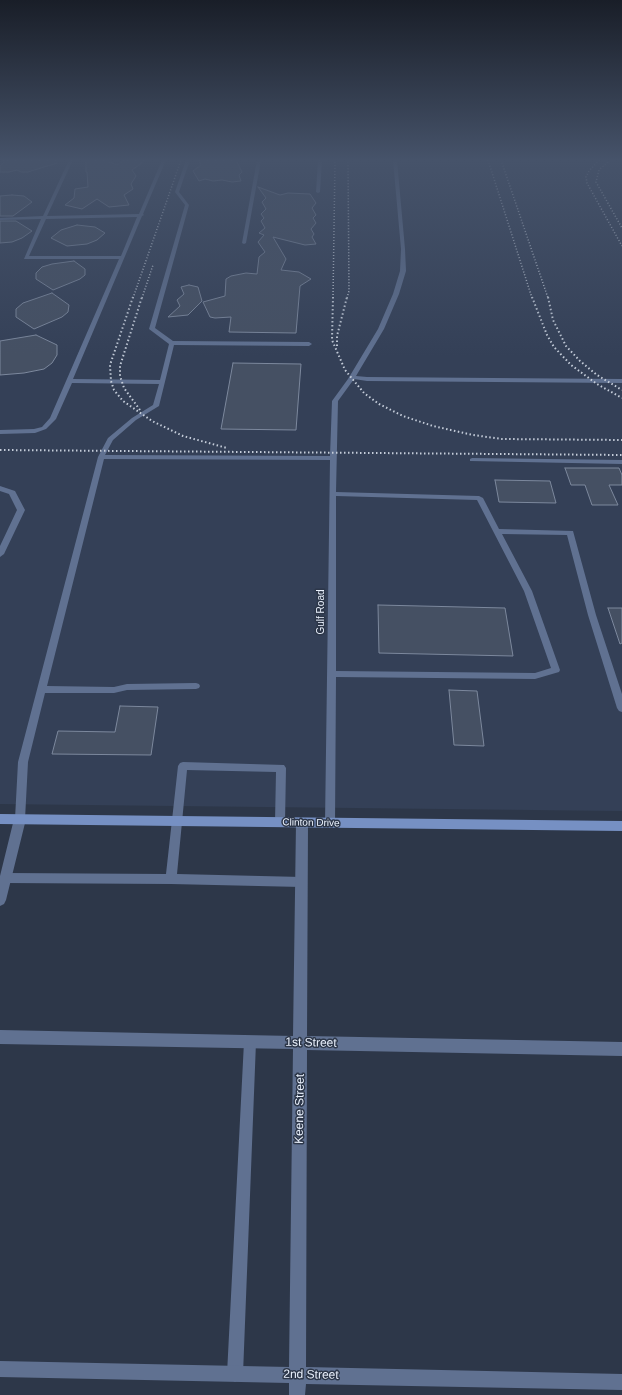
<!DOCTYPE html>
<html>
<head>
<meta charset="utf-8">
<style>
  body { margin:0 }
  canvas { display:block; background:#2d3749 }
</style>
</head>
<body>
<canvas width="622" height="1395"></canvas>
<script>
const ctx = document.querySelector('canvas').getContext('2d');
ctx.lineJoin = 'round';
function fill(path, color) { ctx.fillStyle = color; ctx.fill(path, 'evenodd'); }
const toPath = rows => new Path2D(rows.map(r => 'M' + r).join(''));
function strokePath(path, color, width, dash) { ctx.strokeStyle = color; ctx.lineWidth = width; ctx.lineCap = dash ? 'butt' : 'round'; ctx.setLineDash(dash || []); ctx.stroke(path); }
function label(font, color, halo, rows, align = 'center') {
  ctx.font = font + ' Arial,sans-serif'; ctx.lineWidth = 3; ctx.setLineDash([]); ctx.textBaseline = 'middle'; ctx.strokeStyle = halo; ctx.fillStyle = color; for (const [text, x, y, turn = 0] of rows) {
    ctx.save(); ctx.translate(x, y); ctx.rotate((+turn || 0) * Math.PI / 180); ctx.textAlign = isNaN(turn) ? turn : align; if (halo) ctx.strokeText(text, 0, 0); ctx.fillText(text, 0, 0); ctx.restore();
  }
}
const built = toPath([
  [0,160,622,160,622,811,0,804]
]);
const building = toPath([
  [3,160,56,160,57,163,28,172,21,172,17,170,9,172,0,172,0,166,5,161,3,160],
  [91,160,105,160,117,165,124,160,146,160,132,170,136,176,131,184,133,189,124,195,129,205,109,207,97,199,82,209,65,205,74,198,75,189,88,187,87,172,86,172,86,162,91,160],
  [198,160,236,160,242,172,239,175,241,181,232,182,222,180,213,181,205,179,199,181,193,171,201,165,198,160],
  [258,187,280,195,288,193,310,194,316,203,312,208,316,215,313,218,316,223,311,229,314,234,312,237,316,244,305,245,273,237,286,259,281,270,299,272,311,279,300,286,296,333,229,332,231,317,215,318,210,317,203,302,225,296,226,279,231,276,246,273,257,274,259,257,265,252,258,242,264,235,259,233,265,228,261,221,264,218,261,214,266,209,262,202,266,198,258,187],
  [12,195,24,196,32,202,13,216,0,216,0,196,12,195],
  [0,221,16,221,32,231,22,238,12,242,0,243,0,221],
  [77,225,95,227,105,233,97,240,87,244,67,246,51,238,61,230,77,225],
  [74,261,85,269,85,275,80,279,53,290,36,279,36,273,42,267,52,264,74,261],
  [189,285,198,287,202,301,188,315,168,317,180,306,177,300,184,294,181,287,189,285],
  [52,293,69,305,68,312,62,317,34,329,16,317,16,309,23,303,52,293],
  [36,335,57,345,57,355,52,363,44,369,24,373,0,375,0,341,36,335],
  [233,363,301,364,296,430,221,429,233,363],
  [565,468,619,468,622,475,622,485,609,485,618,505,592,505,585,485,571,485,565,468],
  [495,480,550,481,556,503,499,502,495,480],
  [378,605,505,608,513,656,379,653,378,605],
  [608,608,622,608,622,643,620,644,608,608],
  [449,690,477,691,484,746,454,745,449,690],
  [120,706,158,707,151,755,52,754,58,731,115,732,120,706]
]);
const lane = toPath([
  [69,160,73,160,47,216,139,214,162,160,166,160,143,214,144,215,142,216,73,379,160,380,169,344,149,329,185,205,175,192,186,160,190,160,179,192,189,205,155,328,173,341,309,342,312,344,309,346,174,345,159,406,136,420,113,440,105,455,330,456,332,401,348,379,378,329,393,294,400,271,401,249,393,160,397,160,405,249,406,271,399,294,384,329,356,376,367,377,622,379,622,383,367,381,354,379,338,401,336,492,479,496,483,498,499,529,573,531,596,615,622,694,622,712,619,711,617,708,588,615,567,535,502,534,532,591,560,670,559,672,535,679,336,677,335,823,334,826,330,827,326,826,325,823,330,460,104,459,47,686,114,687,127,684,196,683,199,684,200,686,199,688,196,689,127,690,114,693,45,693,28,762,25,819,24,822,20,823,16,822,15,819,18,762,98,457,108,438,132,418,153,405,159,384,72,383,56,419,46,429,35,433,0,434,0,430,34,429,42,427,50,418,119,259,24,259,41,219,0,220,0,218,43,216,69,160],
  [137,217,121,256,29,256,46,219,137,217],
  [336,496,477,500,524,591,551,668,535,673,336,671,336,496],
  [257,160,261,160,246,243,244,244,242,243,257,160],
  [318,160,322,160,320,192,318,193,316,192,318,160],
  [472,458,622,460,622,464,470,461,470,459,472,458],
  [0,486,15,491,25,510,4,554,0,557,0,546,17,510,9,494,0,491,0,486],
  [183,762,284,765,286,768,285,822,284,825,280,826,276,825,275,822,276,772,187,770,177,874,302,877,306,878,307,882,306,886,302,887,171,884,6,883,2,881,1,878,2,875,6,873,166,874,178,766,180,763,183,762],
  [250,1036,254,1038,256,1042,243,1374,240,1379,235,1382,230,1379,227,1374,244,1042,246,1038,250,1036]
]);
const street = toPath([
  [20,814,24,815,26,819,6,900,4,904,0,906,0,876,14,819,16,815,20,814],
  [302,818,306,819,308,823,307,1036,622,1042,622,1056,307,1050,306,1367,622,1374,622,1390,306,1384,305,1395,289,1395,289,1383,0,1377,0,1361,289,1367,293,1049,0,1044,0,1030,293,1036,296,823,298,819,302,818]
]);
const secondary = toPath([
  [0,814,622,821,622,831,0,824,0,814]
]);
const railFar1 = toPath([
  [488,160,532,298],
  [501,160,548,298],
  [599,160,589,171,586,177,587,183,622,246],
  [610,160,599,170,596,182,622,228],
  [133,298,181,160],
  [142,298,153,265],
  [333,298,335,160],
  [347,298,349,291,348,160]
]);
const rail = toPath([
  [133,297,110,365,111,381,114,390,123,401,152,421,183,436,227,448],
  [333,297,332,340,345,370,364,393,379,404,403,416,433,426,473,435,502,439,622,440],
  [532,297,547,335,554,347,571,365,597,384,622,398],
  [548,297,553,320,566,346,580,361,597,375,622,390],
  [337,346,337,336,347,297],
  [140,410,124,388,120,376,120,366,142,297],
  [0,450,622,455]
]);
const streetNames = [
  ["Gulf Road",321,612,-90],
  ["Clinton Drive",311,823,1]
];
const nearStreetnames = [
  ["1st Street",311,1043,1],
  ["Keene Street",300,1109,-89],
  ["2nd Street",311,1375,1]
];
fill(built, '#344057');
fill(building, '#455063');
strokePath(building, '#7c889d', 1);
fill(lane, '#607191');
fill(street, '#607191');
fill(secondary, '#7690c3');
strokePath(railFar1, '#c5cdda', 1.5, [1, 2]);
strokePath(rail, '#c5cdda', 2, [1.5, 2.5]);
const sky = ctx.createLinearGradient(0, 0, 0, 356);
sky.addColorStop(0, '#191e28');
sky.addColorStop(0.45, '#46536a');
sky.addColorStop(1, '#46536a00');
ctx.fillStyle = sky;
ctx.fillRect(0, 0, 622, 356);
label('10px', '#ebf2fe', '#2d3749', streetNames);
label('12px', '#ebf2fe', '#2d3749', nearStreetnames);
</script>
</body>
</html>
